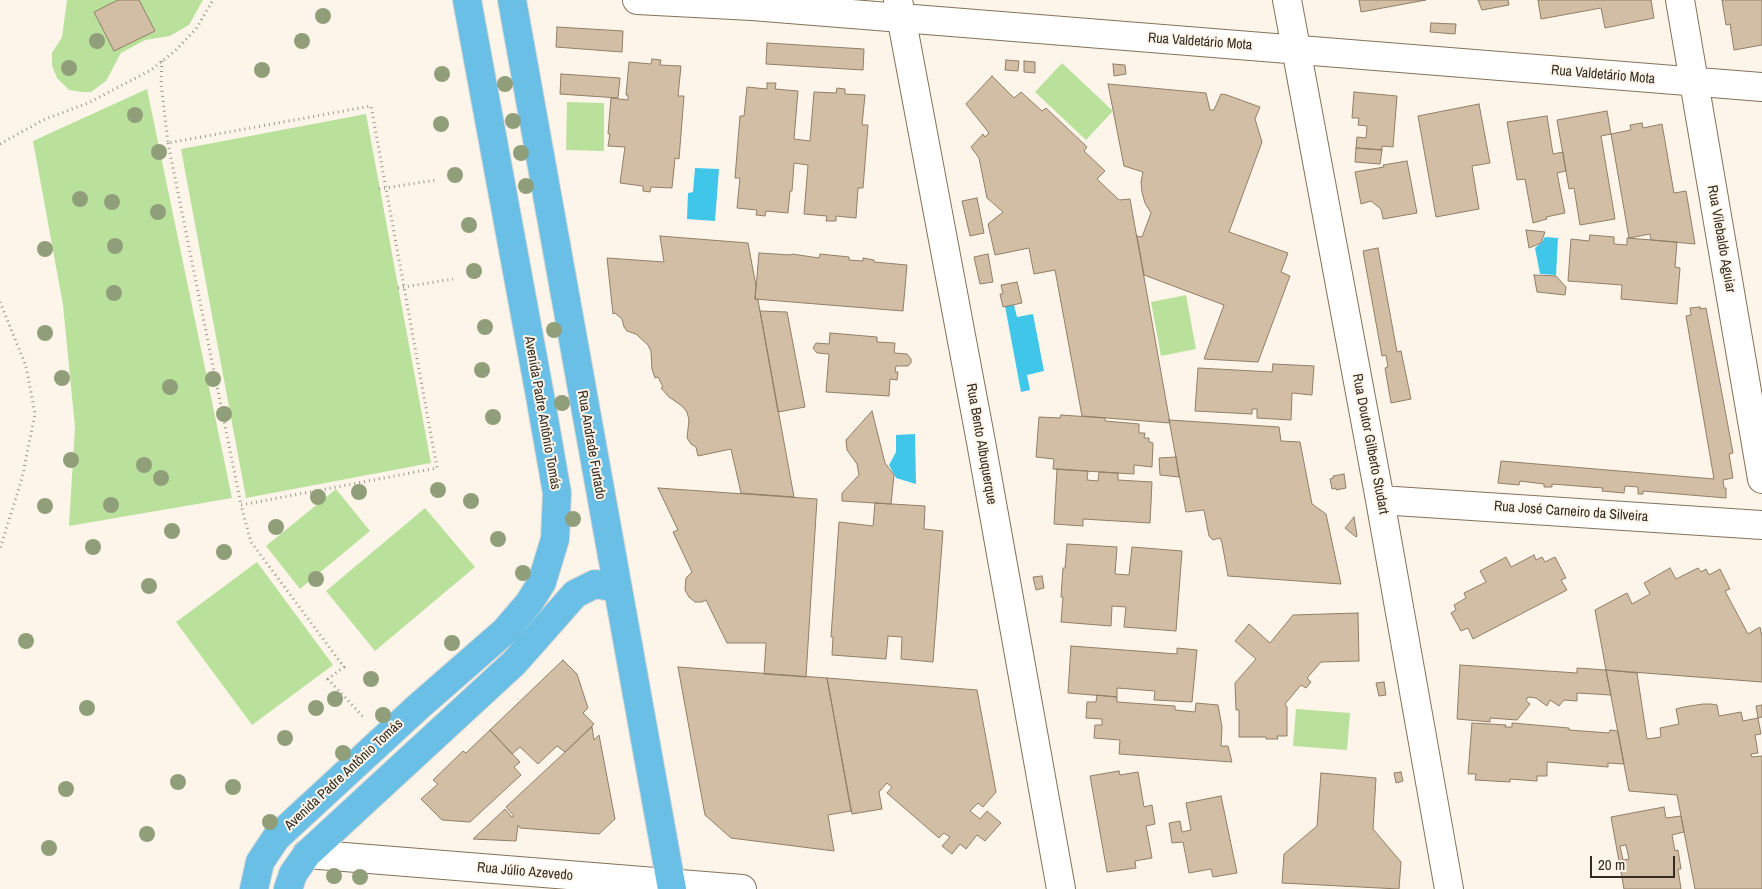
<!DOCTYPE html>
<html>
<head>
<meta charset="utf-8">
<style>
  body { margin:0 }
  #map { position:relative; width:1762px; height:889px; overflow:hidden; background:#fdf5ea; font-family:"Archivo Narrow",sans-serif }
  canvas { display:block }
  .scale { position:absolute; left:1590px; top:856px; width:85px; height:22px; box-sizing:border-box; border:2px solid #342c22; border-top:0; padding-left:6px; font-size:15px; line-height:18px; white-space:nowrap; color:#342c22; -webkit-text-stroke:4px #fdf5ea; paint-order:stroke }
</style>
</head>
<body>
<div id="map">
<canvas width="1762" height="889"></canvas>
<div class="scale">20 m</div>
</div>
<script>
const ctx = document.querySelector('canvas').getContext('2d');
ctx.lineJoin = 'round';
function fill(path, color) { ctx.fillStyle = color; ctx.fill(path, 'evenodd'); }
const toPath = rows => new Path2D(rows.map(r => 'M' + r).join(''));
function strokePath(path, color, width, dash) { ctx.strokeStyle = color; ctx.lineWidth = width; ctx.lineCap = dash ? 'butt' : 'round'; ctx.setLineDash(dash || []); ctx.stroke(path); }
function label(font, color, halo, rows, align = 'center') {
  ctx.font = font + ' "Archivo Narrow",sans-serif'; ctx.lineWidth = 4; ctx.setLineDash([]); ctx.textBaseline = 'middle'; ctx.strokeStyle = halo; ctx.fillStyle = color; for (const [text, x, y, turn = 0] of rows) {
    ctx.save(); ctx.translate(x, y); ctx.rotate((+turn || 0) * Math.PI / 180); ctx.textAlign = isNaN(turn) ? turn : align; if (halo) ctx.strokeText(text, 0, 0); ctx.fillText(text, 0, 0); ctx.restore();
  }
}
const green = toPath([
  [67,0,203,0,189,25,170,36,145,40,121,53,106,81,91,92,82,92,69,90,57,78,52,66,52,53,62,37],
  [1062,63,1113,111,1086,140,1035,92],
  [147,89,232,498,69,526,75,427,63,305,33,141],
  [567,102,604,103,604,151,566,150],
  [366,114,431,463,246,498,181,149],
  [1186,295,1196,349,1161,356,1151,302],
  [336,489,370,531,300,589,266,546],
  [425,508,475,567,375,651,326,591],
  [257,562,333,665,252,725,176,622],
  [1296,709,1350,713,1347,750,1293,746]
]);
const water = toPath([
  [695,168,719,169,715,221,687,219,688,193,693,192],
  [1545,237,1558,238,1556,275,1540,274,1535,248,1542,242],
  [1014,305,1017,317,1033,314,1044,371,1027,375,1030,390,1021,392,1005,306],
  [915,434,916,484,896,478,889,465,896,452,896,435]
]);
const building = toPath([
  [118,0,139,0,155,31,114,51,94,12,118,0],
  [1359,0,1426,0,1361,12,1359,0],
  [1478,0,1508,0,1509,5,1482,10,1478,0],
  [1538,0,1651,0,1654,18,1605,28,1601,8,1541,19,1538,0],
  [1722,0,1762,0,1762,45,1734,50,1730,24,1726,25,1722,0],
  [1431,23,1456,24,1455,34,1430,32,1431,23],
  [557,27,623,31,622,52,556,47,557,27],
  [767,43,864,49,863,70,766,64,767,43],
  [652,59,661,60,660,65,681,66,678,96,684,96,679,159,675,158,672,188,651,187,650,192,643,191,643,186,620,183,625,147,608,146,610,134,608,134,611,98,628,100,628,95,626,95,629,62,651,64,652,59],
  [1006,60,1019,61,1018,71,1005,70,1006,60],
  [1024,61,1035,62,1035,73,1024,72,1024,61],
  [1113,64,1125,65,1126,74,1114,76,1113,64],
  [561,74,620,78,618,98,560,94,561,74],
  [992,76,1014,98,1021,92,1042,111,1046,108,1087,147,1084,151,1105,171,1097,179,1119,200,1130,199,1170,423,1082,416,1055,270,1034,274,1029,248,995,255,988,224,1003,212,987,198,979,158,971,147,983,134,985,137,989,133,966,104,992,76],
  [767,83,776,83,775,89,798,91,794,139,810,141,814,92,836,93,837,88,845,89,845,94,865,95,862,125,868,125,863,188,858,188,856,218,836,216,836,221,826,221,827,216,804,214,808,165,794,163,792,191,790,191,788,213,766,211,765,216,756,215,757,210,737,208,740,178,735,178,740,116,744,116,747,87,767,89,767,83],
  [1108,84,1206,93,1210,110,1214,110,1221,94,1227,95,1260,107,1255,119,1262,142,1229,232,1288,253,1281,272,1290,276,1258,362,1204,359,1224,305,1144,275,1137,236,1142,237,1151,213,1145,203,1142,192,1141,182,1143,172,1124,166,1108,84],
  [1354,92,1397,96,1393,147,1382,146,1382,150,1356,148,1357,137,1366,138,1367,126,1358,125,1359,118,1352,118,1354,92],
  [1479,104,1490,163,1472,166,1479,209,1436,217,1418,116,1479,104],
  [1607,111,1611,134,1601,136,1615,219,1580,225,1574,188,1569,189,1557,120,1607,111],
  [1547,116,1553,154,1563,152,1566,171,1557,173,1565,213,1546,217,1547,219,1533,223,1525,179,1517,180,1507,122,1547,116],
  [1642,123,1643,128,1662,124,1674,193,1686,191,1695,244,1651,240,1650,234,1629,238,1611,134,1631,130,1630,125,1642,123],
  [1356,148,1382,150,1380,164,1355,162,1356,148],
  [1407,161,1417,213,1383,219,1381,209,1371,201,1361,204,1355,172,1384,167,1383,165,1407,161],
  [977,198,984,233,970,236,962,201,977,198],
  [1526,230,1545,232,1541,243,1529,248,1526,230],
  [1590,235,1614,237,1614,244,1627,245,1627,238,1677,242,1675,267,1680,268,1677,304,1621,299,1622,285,1568,281,1571,239,1589,241,1590,235],
  [660,236,748,243,756,286,755,299,758,300,794,497,741,493,731,449,698,456,696,447,691,444,687,438,689,420,687,412,682,406,669,397,661,388,663,387,658,377,655,378,652,369,651,351,648,345,636,334,627,331,624,327,622,319,615,313,613,314,607,258,664,262,660,236],
  [1378,248,1397,352,1401,351,1411,399,1391,403,1385,368,1388,367,1386,355,1382,356,1363,251,1378,248],
  [759,253,791,255,792,254,819,258,820,254,849,257,849,260,863,261,863,258,874,260,874,262,907,265,903,311,755,299,759,253],
  [988,254,993,282,980,284,974,257,988,254],
  [1534,275,1556,276,1566,287,1565,295,1537,292,1534,275],
  [1017,282,1022,303,1003,307,1000,294,1003,294,1001,285,1017,282],
  [1700,307,1700,309,1706,308,1733,453,1729,454,1733,478,1723,480,1724,488,1726,488,1726,498,1643,491,1643,494,1638,494,1638,487,1625,486,1624,493,1602,491,1603,488,1552,484,1552,487,1544,487,1544,484,1520,481,1519,485,1498,483,1501,461,1714,479,1686,316,1691,315,1690,308,1700,307],
  [760,311,787,312,805,407,778,412,760,311],
  [830,333,877,337,877,342,895,343,894,353,907,354,911,359,911,363,908,366,896,366,895,372,898,372,897,380,890,379,889,396,826,392,829,354,817,353,813,348,816,343,829,344,830,333],
  [1273,364,1314,366,1312,395,1292,393,1291,420,1257,418,1257,409,1252,409,1252,414,1195,411,1198,368,1272,372,1273,364],
  [872,411,885,463,894,475,891,504,842,501,842,493,859,475,857,464,847,450,846,440,872,411],
  [1061,415,1105,418,1105,421,1139,424,1139,433,1145,433,1144,438,1149,438,1149,442,1153,443,1152,467,1134,465,1134,474,1053,469,1054,459,1036,457,1039,417,1060,418,1061,415],
  [1169,420,1279,427,1281,441,1300,442,1312,504,1326,514,1341,584,1228,576,1222,543,1220,538,1213,540,1209,536,1204,510,1186,512,1169,420],
  [1176,457,1179,477,1160,475,1159,458,1176,457],
  [1057,469,1088,471,1087,480,1098,481,1099,472,1118,473,1118,480,1152,482,1150,523,1083,519,1083,526,1054,524,1057,469],
  [1344,474,1346,488,1336,490,1336,488,1332,489,1330,479,1333,478,1333,476,1344,474],
  [658,488,817,499,806,677,764,674,766,643,727,643,706,600,702,602,695,602,689,597,685,590,686,578,692,572,673,532,678,530,658,488],
  [875,503,925,506,924,529,943,531,933,662,901,659,902,637,888,636,886,659,832,655,833,637,831,637,839,522,873,526,875,503],
  [1354,517,1357,536,1356,537,1345,528,1354,517],
  [1067,544,1117,547,1115,574,1129,575,1132,547,1182,551,1176,631,1124,627,1126,607,1112,606,1111,626,1061,622,1063,597,1061,597,1063,568,1065,568,1067,544],
  [1534,555,1536,560,1542,557,1545,562,1555,557,1566,578,1561,580,1567,590,1473,639,1468,628,1461,631,1451,613,1456,610,1454,605,1466,598,1464,593,1486,582,1480,571,1506,557,1511,567,1534,555],
  [1670,568,1676,579,1698,568,1701,572,1706,569,1709,575,1720,569,1730,589,1725,591,1748,634,1760,627,1762,637,1762,682,1606,670,1595,610,1627,593,1632,604,1650,594,1644,583,1670,568],
  [1042,576,1044,588,1036,590,1033,577,1042,576],
  [1358,613,1359,661,1321,662,1307,678,1311,682,1306,688,1301,685,1285,704,1287,707,1287,736,1277,736,1278,739,1266,739,1266,737,1239,737,1239,710,1236,710,1235,683,1256,659,1235,641,1249,624,1270,643,1293,615,1358,613],
  [1071,646,1177,654,1177,648,1197,650,1192,702,1154,700,1155,691,1117,688,1117,697,1068,693,1071,646],
  [563,660,577,674,588,708,583,713,594,724,565,752,557,746,538,764,520,747,512,754,490,730,563,660],
  [1460,665,1577,673,1577,668,1606,670,1611,695,1577,693,1577,701,1564,700,1559,706,1550,700,1547,706,1536,698,1528,697,1526,701,1530,704,1517,720,1490,718,1490,722,1457,719,1460,665],
  [678,667,827,678,851,811,828,815,834,851,731,838,705,815,678,667],
  [1606,670,1637,673,1647,739,1661,737,1660,728,1679,724,1676,709,1684,707,1703,704,1711,704,1717,705,1719,716,1741,712,1743,721,1758,718,1761,734,1755,735,1758,753,1751,754,1752,757,1762,756,1762,889,1695,889,1677,795,1629,791,1606,670],
  [827,678,977,690,996,792,983,807,978,803,970,811,980,819,987,811,1001,823,985,841,977,835,966,849,960,844,952,854,942,846,950,837,944,833,939,838,887,793,892,787,887,783,879,792,882,809,852,814,827,678],
  [1384,682,1386,695,1379,696,1376,683,1384,682],
  [1097,695,1117,697,1117,702,1175,706,1175,710,1195,712,1196,703,1218,705,1222,727,1221,746,1228,746,1232,762,1119,754,1120,740,1094,738,1095,725,1102,725,1102,719,1086,718,1087,702,1096,702,1097,695],
  [1762,705,1762,717,1758,718,1756,706,1762,705],
  [1472,723,1506,725,1505,727,1512,727,1512,723,1569,728,1569,730,1609,733,1610,730,1618,731,1624,764,1608,763,1608,767,1547,762,1547,776,1537,776,1537,781,1510,779,1510,782,1475,780,1476,774,1468,774,1472,723],
  [592,727,594,740,599,735,615,819,599,834,520,828,518,825,516,841,473,839,505,809,512,817,514,816,506,807,592,727],
  [490,730,520,762,514,767,521,775,470,822,442,820,421,799,438,784,433,780,463,751,466,753,490,730],
  [1119,771,1120,775,1138,772,1144,807,1152,805,1155,824,1146,826,1152,858,1135,861,1136,868,1107,872,1090,776,1119,771],
  [1401,772,1403,781,1396,783,1394,773,1401,772],
  [1321,773,1376,778,1373,829,1401,862,1399,889,1282,883,1284,854,1317,826,1321,773],
  [1221,796,1237,873,1213,877,1211,869,1189,873,1183,842,1172,843,1169,823,1180,821,1182,832,1191,830,1186,803,1221,796],
  [1664,807,1666,818,1681,816,1684,832,1672,835,1675,851,1678,850,1681,869,1678,869,1681,889,1624,889,1611,817,1664,807],
  [1626,845,1629,859,1623,860,1620,846,1626,845]
]);
const path = toPath([
  [162,61,161,83,168,143,371,106,437,468,241,505,251,542,344,667,328,679,365,719],
  [168,143,241,505],
  [0,144,43,120,88,103,151,70,175,51,196,29,213,0],
  [379,189,436,180],
  [398,288,453,279],
  [0,302,26,366,35,414,22,478,0,549]
]);
const minor = toPath([
  [637,0,752,6,1762,87],
  [1287,0,1380,500,1449,889],
  [1680,0,1762,479],
  [1380,500,1762,525],
  [307,854,742,889]
]);
const tertiary = toPath([
  [898,0,981,442,1061,889]
]);
const primary = toPath([
  [512,0,672,889],
  [254,889,260,862,276,838,418,707,505,631,529,603,542,582,555,539,557,493,540,396,467,0],
  [288,889,293,874,307,854,514,663,575,594,595,584,617,588]
]);
const trees = [
  [323,16],
  [97,41],
  [302,41],
  [69,68],
  [262,70],
  [442,74],
  [505,84],
  [135,115],
  [513,121],
  [441,124],
  [159,152],
  [521,153],
  [455,175],
  [526,186],
  [80,199],
  [112,202],
  [158,212],
  [469,225],
  [115,246],
  [45,249],
  [474,271],
  [114,293],
  [485,327],
  [554,330],
  [45,333],
  [482,370],
  [62,378],
  [213,379],
  [170,387],
  [562,403],
  [224,414],
  [493,417],
  [71,460],
  [144,465],
  [161,478],
  [438,490],
  [359,492],
  [318,497],
  [471,501],
  [111,505],
  [45,506],
  [573,519],
  [276,527],
  [172,531],
  [498,539],
  [93,547],
  [224,552],
  [523,573],
  [316,579],
  [149,586],
  [26,641],
  [452,643],
  [371,679],
  [335,699],
  [87,708],
  [316,708],
  [383,715],
  [285,738],
  [343,753],
  [178,782],
  [233,787],
  [66,789],
  [270,822],
  [147,834],
  [49,848],
  [334,876],
  [360,877]
];
const streetNames = [
  ["Rua Valdetário Mota",1200,42,4],
  ["Rua Valdetário Mota",1603,75,5],
  ["Rua Vilebaldo Aguiar",1721,239,80],
  ["Avenida Padre Antônio Tomás",542,413,80],
  ["Rua Bento Albuquerque",981,444,80],
  ["Rua Doutor Gilberto Studart",1370,444,79],
  ["Rua Andrade Furtado",591,445,80],
  ["Rua José Carneiro da Silveira",1571,512,4],
  ["Avenida Padre Antônio Tomás",344,775,-43],
  ["Rua Júlio Azevedo",525,872,5]
];
fill(green, '#b9e19c');
fill(water, '#3fc6e8');
fill(building, '#d2bea4');
strokePath(building, '#917e66', 1);
strokePath(minor, '#84725a', 30);
strokePath(tertiary, '#84725a', 30);
strokePath(primary, '#d6d5d3', 30);
strokePath(path, '#9d958b', 3, [1, 4]);
strokePath(minor, '#fff', 28);
strokePath(tertiary, '#fff', 28);
strokePath(primary, '#6abfe6', 28);
ctx.fillStyle = '#919e7a';
for (const [x, y] of trees) { ctx.beginPath(); ctx.arc(x, y, 8, 0, 2 * Math.PI); ctx.fill(); }
label('14px', '#342c22', '#fdf5ea', streetNames);
</script>
</body>
</html>
